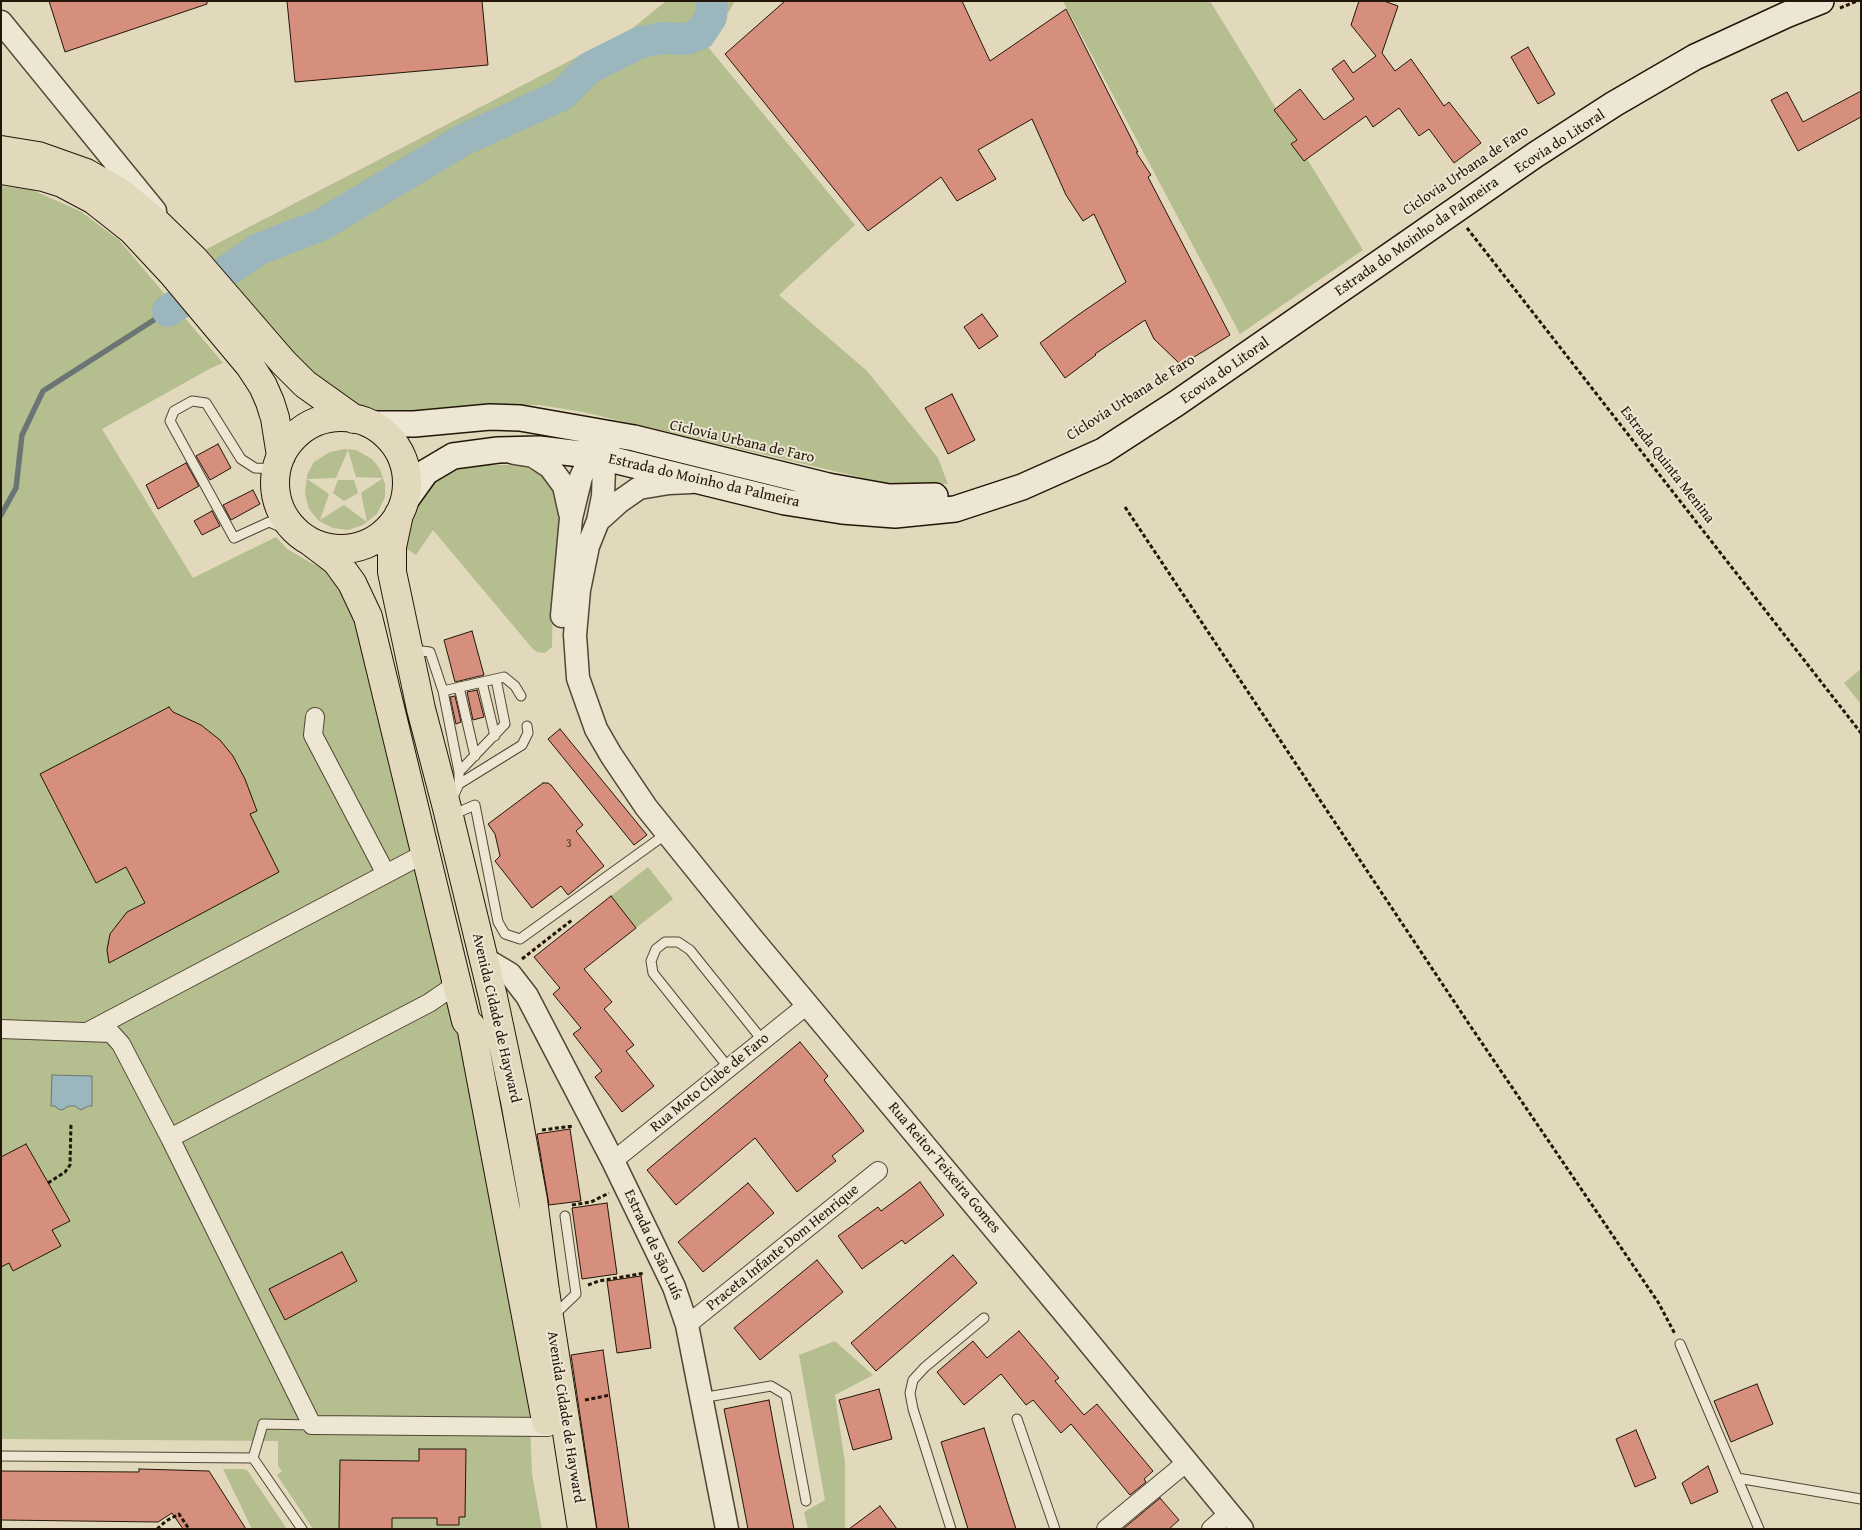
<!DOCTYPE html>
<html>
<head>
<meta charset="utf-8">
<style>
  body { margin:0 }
  #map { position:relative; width:1862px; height:1530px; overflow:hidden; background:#e2d8bc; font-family:"Gentium Book Plus",serif }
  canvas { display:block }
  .frame { position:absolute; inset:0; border:2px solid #231508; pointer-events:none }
</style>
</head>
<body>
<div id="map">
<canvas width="1862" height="1530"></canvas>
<div class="frame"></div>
</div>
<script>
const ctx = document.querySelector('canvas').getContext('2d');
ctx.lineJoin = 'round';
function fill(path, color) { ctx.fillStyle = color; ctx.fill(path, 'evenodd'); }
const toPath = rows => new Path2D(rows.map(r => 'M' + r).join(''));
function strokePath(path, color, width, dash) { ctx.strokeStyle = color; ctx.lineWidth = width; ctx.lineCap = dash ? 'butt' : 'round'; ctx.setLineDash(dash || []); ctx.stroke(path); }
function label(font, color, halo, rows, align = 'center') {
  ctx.font = font + ' "Gentium Book Plus",serif'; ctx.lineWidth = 4; ctx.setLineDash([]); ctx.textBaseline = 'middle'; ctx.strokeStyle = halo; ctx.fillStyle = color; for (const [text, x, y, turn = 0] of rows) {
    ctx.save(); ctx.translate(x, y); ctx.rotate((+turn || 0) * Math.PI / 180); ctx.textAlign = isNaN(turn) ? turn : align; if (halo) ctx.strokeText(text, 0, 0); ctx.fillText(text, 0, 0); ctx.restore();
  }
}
const green = toPath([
  [666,1,735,1,708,47,855,225,779,295,867,371,938,458,948,484,885,483,583,412,539,405,496,405,387,414,372,410,357,405,319,383,199,253,633,28],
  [1063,1,1210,1,1363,250,1240,334],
  [1,186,32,190,80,211,119,240,223,363,211,368,102,429,193,578,276,537,287,549,327,572,351,605,459,1036,529,1398,532,1474,542,1529,313,1529,277,1475,282,1471,278,1466,278,1441,1,1439],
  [344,449,356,450,372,459,380,469,385,484,385,497,377,514,363,525,348,530,333,528,319,521,309,509,305,494,307,475,314,462,330,452],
  [348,450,356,477,383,478,361,493,367,522,344,505,320,520,329,494,307,479,336,478],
  [489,465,508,465,527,468,541,475,553,487,560,513,560,526,553,583,552,647,545,653,537,652,532,648,433,530,416,555,409,550,401,551,407,518,429,484,446,474,465,467],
  [338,480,354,480,358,493,344,501,333,493],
  [1861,669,1861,704,1844,683],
  [648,867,673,899,636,928,611,896],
  [835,1341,873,1375,835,1395,845,1463,845,1529,808,1529,804,1512,825,1500,799,1355],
  [223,1469,242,1469,247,1470,287,1529,252,1529]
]);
const water = toPath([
  [52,1075,92,1076,92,1106,88,1106,81,1110,75,1106,69,1106,62,1110,58,1109,55,1106,51,1106,52,1075]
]);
const stream = toPath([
  [1,515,16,488,22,435,43,391,168,311]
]);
const river = toPath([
  [168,311,259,249,321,225,463,140,562,95,589,68,641,42,664,38,686,39,700,34,711,17,712,1]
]);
const building = toPath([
  [49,1,207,1,207,4,65,52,49,1],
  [287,1,482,1,488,65,295,82,287,1],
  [785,1,962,1,990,61,1066,9,1138,152,1136,152,1151,175,1148,177,1230,335,1181,365,1154,339,1145,320,1095,354,1096,355,1065,378,1040,343,1078,315,1126,282,1094,214,1083,221,1066,195,1032,119,978,150,996,179,957,201,941,177,868,231,725,54,785,1],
  [1359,1,1384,1,1398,6,1382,53,1395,71,1411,59,1444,106,1449,102,1481,143,1454,163,1429,129,1419,136,1399,108,1373,127,1366,116,1304,161,1291,144,1297,140,1274,110,1300,89,1324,120,1354,99,1332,69,1344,60,1353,73,1376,56,1351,25,1359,1],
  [1528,47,1555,94,1538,104,1511,57,1528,47],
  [1861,91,1861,117,1798,151,1771,100,1787,92,1803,122,1861,91],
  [982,314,998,336,979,349,964,327,982,314],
  [952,394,975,440,948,454,925,408,952,394],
  [218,444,231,468,210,480,196,456,218,444],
  [186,463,199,486,158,509,146,485,186,463],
  [253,490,260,504,231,520,223,505,253,490],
  [212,511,220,526,202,535,194,521,212,511],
  [472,631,484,675,455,682,444,640,472,631],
  [477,690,484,717,473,720,467,692,477,690],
  [455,696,461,722,456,724,450,697,455,696],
  [169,707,173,712,201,725,220,740,233,756,245,779,257,811,250,814,279,872,109,963,107,950,110,934,127,912,145,903,126,867,96,883,40,774,169,707],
  [560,729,647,835,634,845,548,739,560,729],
  [543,783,548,783,551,785,583,825,576,831,604,866,568,895,561,886,532,908,495,861,500,856,495,834,488,824,543,783],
  [611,896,636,928,584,969,612,1002,604,1009,634,1045,626,1051,654,1086,622,1112,595,1077,602,1071,573,1034,581,1028,553,994,560,988,534,957,611,896],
  [800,1042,828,1076,824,1080,864,1131,832,1156,836,1161,797,1192,755,1138,676,1205,647,1170,800,1042],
  [570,1129,581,1201,549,1205,537,1134,570,1129],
  [26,1144,70,1221,52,1230,61,1246,13,1271,9,1263,1,1267,1,1157,26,1144],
  [920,1182,944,1215,905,1244,902,1240,862,1269,838,1236,878,1207,881,1211,920,1182],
  [748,1183,774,1213,703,1272,678,1242,748,1183],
  [607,1203,617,1274,582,1279,572,1208,607,1203],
  [342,1252,357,1281,285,1320,269,1289,342,1252],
  [953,1255,977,1283,876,1371,851,1343,953,1255],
  [817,1260,843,1292,760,1360,734,1328,817,1260],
  [641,1276,651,1348,617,1353,607,1281,641,1276],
  [1019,1331,1059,1378,1055,1381,1084,1415,1097,1404,1153,1471,1144,1479,1146,1482,1130,1495,1071,1424,1061,1433,1033,1400,1026,1405,1001,1374,964,1405,937,1372,973,1341,987,1358,1019,1331],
  [603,1350,611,1405,629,1529,597,1529,571,1355,603,1350],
  [1757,1384,1773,1424,1731,1442,1714,1401,1757,1384],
  [879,1389,892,1439,853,1450,839,1400,879,1389],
  [769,1400,779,1454,794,1529,748,1529,735,1462,724,1409,769,1400],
  [984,1428,1007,1501,1016,1529,968,1529,941,1442,984,1428],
  [1636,1430,1656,1478,1635,1487,1616,1439,1636,1430],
  [419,1449,466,1449,465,1517,459,1517,459,1525,437,1525,437,1518,392,1518,392,1529,339,1529,340,1460,419,1461,419,1449],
  [1708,1466,1718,1492,1691,1504,1682,1483,1708,1466],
  [139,1469,209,1471,246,1529,183,1529,172,1513,158,1522,1,1520,1,1471,139,1472,139,1469],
  [1160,1498,1179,1520,1169,1529,1123,1529,1160,1498],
  [880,1506,897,1529,849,1529,880,1506]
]);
const path = toPath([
  [1840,8,1857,1],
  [1467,228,1861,733],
  [1125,507,1469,1024,1658,1302,1675,1334],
  [522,959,572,920],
  [542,1130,573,1126],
  [48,1183,65,1172,70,1165,71,1123],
  [572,1205,591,1202,609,1193],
  [588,1285,599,1281,645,1273],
  [585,1400,610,1395],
  [157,1529,166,1521,179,1514,189,1529]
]);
const service = toPath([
  [277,469,255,468,241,459,206,403,192,401,174,411,170,421,234,538,269,522,301,536],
  [413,650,430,652,443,691,459,772,459,784,452,799],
  [482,682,495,736],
  [459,687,475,756],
  [443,691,504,677,515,686,521,696],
  [459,772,505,724,496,679],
  [459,784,522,745,528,733,527,726],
  [452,815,475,805,498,922,505,934,520,939,666,834],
  [728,1067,653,973,651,961,656,949,665,942,678,942,690,950,763,1041],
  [553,1316,576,1294,565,1216],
  [1680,1344,1759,1529],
  [701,1398,771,1386,786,1395,806,1501],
  [1017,1419,1055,1529],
  [1,1456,253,1458,302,1529],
  [253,1458,263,1424,312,1425],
  [1737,1478,1861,1499],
  [951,1529,913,1409,910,1393,913,1380,925,1367,984,1318]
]);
const minor = toPath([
  [315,717,313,735,386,874],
  [1,1029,111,1033,121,1044,170,1138,429,1003,451,988,451,973],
  [87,1032,418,857,426,855],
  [170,1138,312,1425,548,1427],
  [613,1161,807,1005],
  [687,1325,878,1171],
  [1106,1529,1187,1462],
  [1211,1529,1229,1513]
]);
const tertiary = toPath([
  [1,22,155,211],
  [590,444,604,467,603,496,598,521],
  [514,453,533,456,550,467,564,486,570,513],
  [691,482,669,483,639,488,619,502,598,521,588,546,579,590,575,635,578,678,596,729,611,755,646,807,750,936,1077,1328,1242,1529],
  [562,616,571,518,581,477,587,464,599,453,608,449],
  [483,958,510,974,527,996,613,1161,674,1287,687,1325,727,1529]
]);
const secondary = toPath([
  [369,424,414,424,490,417,520,418,634,438,828,486,889,497,935,496],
  [403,504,426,472,453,456,498,450,539,449,597,456,785,502,842,511,895,515,955,509,1022,487,1103,451,1177,403,1535,155,1614,104,1695,57,1786,15,1821,1]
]);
const primary = toPath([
  [1,150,38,156,86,173,121,193,157,223,194,259,283,362,305,384,354,419],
  [1,170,43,177,62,183,94,200,132,230,173,274,250,366,263,386,270,402,275,418,281,456],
  '275 483a66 66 0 1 1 132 0a66 66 0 1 1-132 0Z',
  [399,514,392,547,392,572,421,709,447,808,493,997,515,1101,533,1200,545,1291,582,1529],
  [311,542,336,561,352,583,368,617,466,1021,471,1026,546,1421]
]);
const numberNames = [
  ["3",569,844]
];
const streetNames = [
  ["Ecovia do Litoral",1560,142,-33],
  ["Ciclovia Urbana de Faro",1466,171,-34],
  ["Estrada do Moinho da Palmeira",1417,237,-35],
  ["Ecovia do Litoral",1225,371,-35],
  ["Ciclovia Urbana de Faro",1131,398,-32],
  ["Ciclovia Urbana de Faro",742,442,13],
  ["Estrada Quinta Menina",1667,465,52],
  ["Estrada do Moinho da Palmeira",704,481,13],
  ["Avenida Cidade de Hayward",496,1018,77],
  ["Rua Moto Clube de Faro",710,1083,-39],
  ["Rua Reitor Teixeira Gomes",944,1168,50],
  ["Estrada de São Luís",653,1245,65],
  ["Praceta Infante Dom Henrique",783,1248,-39],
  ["Avenida Cidade de Hayward",565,1417,81]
];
fill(green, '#b4be8f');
fill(water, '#9bb6bc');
strokePath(water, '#6b7674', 1);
strokePath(stream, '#6b7674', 5.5);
strokePath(river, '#9bb6bc', 32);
fill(building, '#d68f7d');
strokePath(building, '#231508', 1);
strokePath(service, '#534635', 11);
strokePath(minor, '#534635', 20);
strokePath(tertiary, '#534635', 25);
strokePath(secondary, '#231508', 28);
strokePath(primary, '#231508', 30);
strokePath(path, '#231508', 3, [4, 2.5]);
strokePath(service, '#ece6d3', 9);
strokePath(minor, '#ece6d3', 18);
strokePath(tertiary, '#ece6d3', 22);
strokePath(secondary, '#ece6d3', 25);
strokePath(primary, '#e2d8bc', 28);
label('12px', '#503425', null, numberNames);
label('15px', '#231508', '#ece6d3', streetNames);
</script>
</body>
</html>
